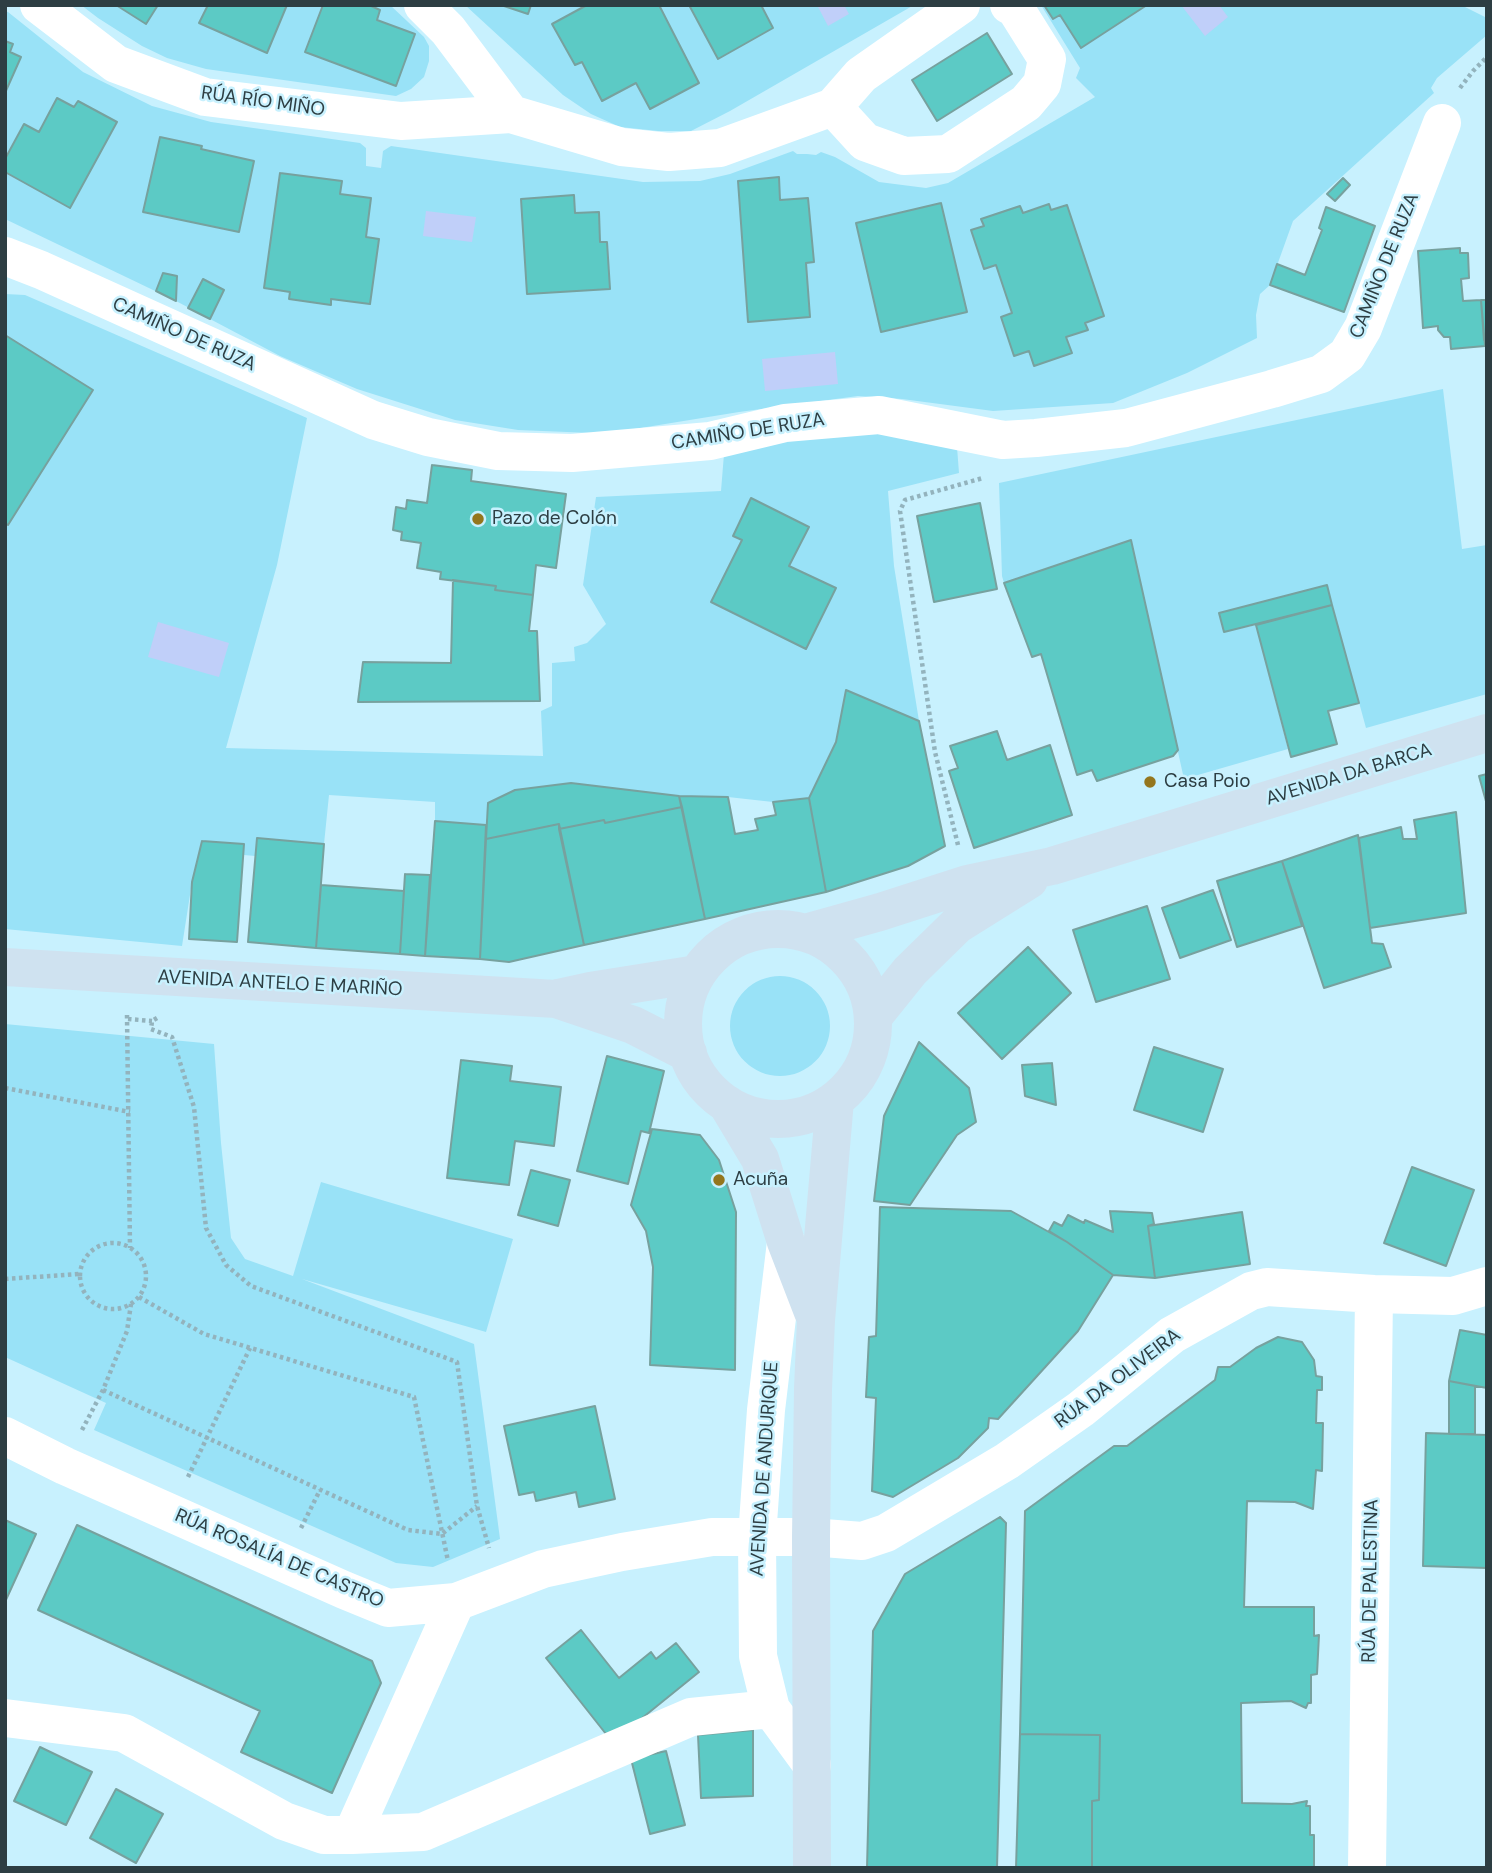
<!DOCTYPE html>
<html>
<head>
<meta charset="utf-8">
<style>
  body { margin:0 }
  #map { position:relative; width:1492px; height:1873px; overflow:hidden; background:#c8f1fe; font-family:"DM Sans",sans-serif }
  canvas { display:block }
  .frame { position:absolute; inset:0; border:7px solid #2d3e43; pointer-events:none }
</style>
</head>
<body>
<div id="map">
<canvas width="1492" height="1873"></canvas>
<div class="frame"></div>
</div>
<script>
const ctx = document.querySelector('canvas').getContext('2d');
ctx.lineJoin = 'round';
function fill(path, color) { ctx.fillStyle = color; ctx.fill(path, 'evenodd'); }
const toPath = rows => new Path2D(rows.map(r => 'M' + r).join(''));
function strokePath(path, color, width, dash) { ctx.strokeStyle = color; ctx.lineWidth = width; ctx.lineCap = dash ? 'butt' : 'round'; ctx.setLineDash(dash || []); ctx.stroke(path); }
function label(font, color, halo, rows, align = 'center') {
  ctx.font = font + ' "DM Sans",sans-serif'; ctx.lineWidth = 5; ctx.setLineDash([]); ctx.textBaseline = 'middle'; ctx.strokeStyle = halo; ctx.fillStyle = color; for (const [text, x, y, turn = 0] of rows) {
    ctx.save(); ctx.translate(x, y); ctx.rotate((+turn || 0) * Math.PI / 180); ctx.textAlign = isNaN(turn) ? turn : align; if (halo) ctx.strokeText(text, 0, 0); ctx.fillText(text, 0, 0); ctx.restore();
  }
}
const green = toPath([
  [81,5,390,5,424,37,429,46,429,61,424,77,411,89,396,96,206,69,167,58,142,46,98,18],
  [465,5,914,5,730,111,691,131,658,131,620,127,591,114,563,95],
  [1041,5,1461,5,1487,18,1487,35,1437,78,1431,88,1434,93,1293,221,1270,285,1260,294,1256,315,1257,338,1187,373,1113,403,993,411,902,399,858,396,739,412,622,431,592,433,518,430,455,420,357,389,280,356,176,301,5,219,5,11,8,12,83,72,152,106,211,122,360,143,366,148,366,166,381,168,383,151,391,146,643,182,700,181,730,174,793,151,797,154,807,154,816,155,821,152,835,157,879,182,926,188,948,183,1095,97,1076,78,1080,68],
  [5,294,25,295,307,418,277,565,226,748,543,756,541,711,552,706,552,663,575,661,574,647,587,643,606,624,583,585,596,497,721,491,724,454,792,439,882,432,957,447,959,473,888,491,894,566,919,721,846,690,836,742,809,798,773,802,728,797,679,796,571,783,515,790,488,803,486,825,435,821,435,802,329,795,324,844,257,838,255,856,244,855,243,844,202,842,192,882,182,946,5,929],
  [1443,389,1462,549,1487,545,1487,694,1366,728,1327,585,1219,613,1224,632,1256,625,1288,749,1184,779,1131,541,1004,583,1002,576,999,483],
  '730 1026a50 50 0 1 1 100 0a50 50 0 1 1-100 0Z',
  [5,1024,214,1044,221,1143,231,1238,245,1259,293,1276,321,1182,513,1239,486,1332,302,1279,474,1344,500,1539,433,1567,396,1563,94,1430,106,1403,5,1357]
]);
const water = toPath([
  [817,5,844,5,849,14,828,26],
  [1181,5,1219,5,1228,17,1205,36],
  [426,211,476,217,472,242,423,236],
  [835,352,838,384,765,391,762,359],
  [158,622,229,643,219,677,148,657]
]);
const building = toPath([
  [116,5,158,5,146,24,116,5],
  [208,5,287,5,267,53,199,23,208,5],
  [323,5,369,5,380,10,377,20,415,34,396,86,305,52,323,5],
  [501,5,531,5,528,14,501,5],
  [587,5,659,5,699,83,650,109,636,83,602,101,582,62,575,65,552,24,587,5],
  [689,5,761,5,773,28,718,59,689,5],
  [1044,5,1147,5,1081,48,1060,15,1053,19,1044,5],
  [987,33,1012,74,937,121,912,80,987,33],
  [5,41,13,44,10,52,21,57,5,93,5,41],
  [57,98,74,107,78,101,117,122,70,208,5,172,5,159,24,124,39,132,57,98],
  [160,137,202,146,201,149,254,161,239,232,143,212,160,137],
  [280,173,342,181,340,194,371,198,366,237,379,239,370,304,331,299,331,305,289,299,290,292,264,288,280,173],
  [779,177,780,200,808,198,814,262,806,263,810,317,748,322,738,181,779,177],
  [1343,178,1350,185,1335,201,1327,194,1343,178],
  [574,195,575,213,599,212,600,242,607,242,610,289,527,294,521,199,574,195],
  [941,203,967,312,881,332,856,223,941,203],
  [1049,204,1051,210,1067,205,1104,316,1085,323,1088,330,1066,337,1072,353,1034,366,1029,351,1014,356,1001,317,1012,313,996,265,984,269,971,230,984,226,981,219,1020,206,1023,213,1049,204],
  [1326,207,1375,226,1344,312,1270,285,1277,264,1305,275,1322,230,1319,228,1326,207],
  [1460,248,1460,253,1468,253,1469,278,1461,279,1463,301,1481,300,1485,346,1451,349,1450,337,1444,337,1438,330,1438,326,1423,328,1418,251,1460,248],
  [163,273,177,276,176,301,156,291,163,273],
  [203,279,224,290,210,319,188,308,203,279],
  [1481,300,1487,300,1487,339,1484,340,1481,300],
  [5,335,93,390,8,525,5,523,5,335],
  [432,465,472,470,471,481,566,494,556,568,536,565,533,595,495,590,496,586,440,579,441,572,417,568,421,543,401,540,402,532,393,530,396,507,406,509,407,500,427,503,432,465],
  [751,498,809,527,789,566,836,588,806,649,711,602,742,540,733,536,751,498],
  [980,503,997,589,934,602,917,516,980,503],
  [1131,540,1178,750,1173,756,1097,781,1092,770,1077,775,1041,654,1032,657,1004,583,1131,540],
  [453,580,496,586,495,590,533,595,529,631,537,631,540,701,358,702,363,662,451,663,453,580],
  [1327,585,1332,605,1224,632,1219,613,1327,585],
  [1332,605,1359,703,1328,711,1337,744,1291,757,1256,625,1332,605],
  [846,690,919,721,945,846,908,866,826,892,809,798,836,742,846,690],
  [997,731,1007,760,1050,745,1072,815,974,848,949,771,958,768,950,746,997,731],
  [1487,774,1487,805,1479,776,1487,774],
  [571,783,679,796,682,807,605,823,604,820,559,829,559,824,486,839,488,803,515,790,571,783],
  [679,796,728,797,735,834,758,830,755,819,776,815,773,802,809,798,826,892,705,919,679,796],
  [682,807,705,919,584,945,559,829,604,820,605,823,682,807],
  [1456,812,1466,913,1370,928,1359,838,1401,827,1403,839,1417,839,1414,820,1456,812],
  [435,821,486,825,480,959,425,956,435,821],
  [559,824,584,945,509,962,480,959,486,839,559,824],
  [1358,835,1372,943,1383,944,1391,967,1324,988,1282,861,1358,835],
  [257,838,324,844,316,948,248,942,257,838],
  [202,841,244,844,237,942,189,939,192,882,202,841],
  [1282,861,1302,926,1237,947,1217,881,1282,861],
  [405,874,430,875,425,956,400,954,405,874],
  [321,885,404,891,400,954,316,948,321,885],
  [1213,890,1231,940,1180,958,1162,908,1213,890],
  [1147,906,1170,979,1096,1002,1073,930,1147,906],
  [1028,947,1071,993,1002,1059,958,1013,1028,947],
  [919,1042,969,1088,976,1122,957,1135,910,1205,874,1201,884,1116,919,1042],
  [1154,1047,1223,1069,1203,1132,1134,1110,1154,1047],
  [607,1056,664,1071,649,1133,641,1131,628,1184,577,1171,607,1056],
  [461,1060,512,1066,510,1081,561,1087,554,1146,515,1141,509,1185,447,1178,461,1060],
  [1052,1063,1056,1105,1025,1096,1022,1065,1052,1063],
  [652,1129,700,1135,719,1160,736,1212,735,1370,650,1365,653,1267,646,1231,631,1205,652,1129],
  [1412,1167,1474,1190,1446,1266,1384,1243,1412,1167],
  [531,1170,570,1180,558,1226,518,1215,531,1170],
  [880,1207,1011,1211,1067,1242,1113,1275,1078,1331,998,1419,989,1418,988,1428,958,1458,893,1497,872,1491,876,1398,866,1397,869,1337,876,1336,880,1207],
  [1110,1211,1152,1213,1154,1224,1148,1226,1155,1278,1113,1275,1067,1242,1049,1231,1054,1222,1062,1226,1068,1215,1084,1223,1085,1220,1113,1232,1110,1211],
  [1242,1212,1250,1264,1155,1278,1148,1226,1242,1212],
  [1460,1330,1487,1335,1487,1388,1449,1381,1460,1330],
  [1278,1337,1302,1342,1314,1360,1316,1376,1322,1377,1322,1390,1317,1390,1316,1423,1323,1423,1322,1471,1316,1470,1313,1509,1295,1502,1247,1501,1244,1607,1314,1607,1314,1636,1319,1635,1317,1674,1311,1675,1311,1703,1308,1703,1306,1708,1291,1701,1241,1703,1242,1803,1292,1804,1307,1801,1306,1806,1310,1806,1310,1835,1314,1835,1314,1868,1092,1868,1092,1801,1099,1800,1100,1735,1020,1734,1025,1511,1114,1446,1127,1446,1215,1380,1218,1367,1230,1367,1256,1348,1278,1337],
  [1449,1381,1475,1386,1475,1434,1449,1434,1449,1381],
  [595,1406,615,1499,579,1507,576,1492,536,1501,534,1492,519,1495,504,1426,595,1406],
  [1426,1433,1487,1435,1487,1568,1423,1566,1426,1433],
  [1000,1517,1006,1523,997,1868,867,1868,873,1631,905,1574,1000,1517],
  [5,1520,36,1534,5,1602,5,1520],
  [77,1525,372,1661,381,1683,332,1793,241,1752,260,1711,38,1610,77,1525],
  [581,1630,619,1678,651,1652,656,1659,676,1643,699,1672,636,1723,606,1734,546,1658,581,1630],
  [753,1730,753,1796,701,1798,698,1735,753,1730],
  [1020,1734,1100,1735,1099,1800,1092,1801,1092,1868,1016,1868,1020,1734],
  [40,1747,92,1772,66,1825,14,1801,40,1747],
  [666,1751,685,1825,650,1834,631,1759,666,1751],
  [116,1789,163,1814,136,1863,90,1838,116,1789]
]);
const path = toPath([
  [1460,88,1473,71,1487,57],
  [958,845,935,752,900,511,905,500,983,478],
  [127,1015,130,1248],
  [157,1018,152,1021,151,1029,172,1037,194,1107,206,1228,226,1265,251,1286,457,1362,477,1506,489,1548],
  [128,1019,152,1021],
  [5,1088,130,1112],
  '80 1276a33 33 0 1 1 66 0a33 33 0 1 1-66 0Z',
  [5,1279,79,1274],
  [139,1297,204,1334,414,1397,448,1561],
  [103,1390,408,1530,442,1534,477,1506],
  [82,1430,103,1390,127,1331,131,1304],
  [188,1477,250,1348],
  [301,1528,320,1490]
]);
const street = toPath([
  [39,5,116,64,205,97,401,121,511,114],
  [423,5,448,30,511,114,622,147,669,152,720,148,833,107,861,75,961,5],
  [833,107,865,142,904,156,948,154,1026,103,1042,84,1047,59,1015,8,1009,5],
  [5,256,41,270,373,420,428,437,498,451,572,453,710,441,785,423,879,415,1003,440,1036,438,1126,428,1272,389,1321,374,1347,355,1363,328,1442,123],
  [786,1242,766,1410,757,1537,758,1656,771,1709,812,1765],
  [5,1436,65,1466,344,1590,388,1608,456,1602,543,1569,622,1552,712,1537,811,1537,862,1541,886,1533,1007,1461,1081,1409,1172,1335,1251,1291,1267,1287,1374,1294,1453,1296,1487,1286],
  [5,1718,124,1733,284,1821,324,1835,352,1835,456,1602],
  [352,1835,423,1832,691,1717,771,1709],
  [1367,1868,1374,1294]
]);
const secondary = toPath([
  '683 1024a95 95 0 1 1 190 0a95 95 0 1 1-190 0Z',
  [805,933,880,912,967,884,1052,866,1487,733],
  [5,967,556,999,633,1025,688,1053],
  [558,998,590,991,697,974],
  [873,1017,910,971,957,925,1029,880],
  [727,1104,760,1159,786,1242,813,1312],
  [812,1868,811,1537,813,1389,816,1320,835,1100]
]);
const markers = [
  [478,519,7,"#94761d"],
  [1150,782,7,"#94761d"],
  [719,1180,7,"#94761d"]
];
const streetNames = [
  ["RÚA RÍO MIÑO",263,102,8],
  ["CAMIÑO DE RUZA",1385,266,-68],
  ["CAMIÑO DE RUZA",184,335,24],
  ["CAMIÑO DE RUZA",748,432,-9],
  ["AVENIDA DA BARCA",1349,775,-17],
  ["AVENIDA ANTELO E MARIÑO",280,984,3],
  ["RÚA DA OLIVEIRA",1118,1379,-37],
  ["AVENIDA DE ANDURIQUE",765,1469,-86],
  ["RÚA ROSALÍA DE CASTRO",279,1559,23],
  ["RÚA DE PALESTINA",1371,1581,-89]
];
const poiNames = [
  ["Pazo de Colón",492,519],
  ["Casa Poio",1164,782],
  ["Acuña",733,1180]
];
fill(green, '#99e2f7');
fill(water, '#c0cff9');
fill(building, '#5ccac5');
strokePath(building, '#77a19e', 2);
strokePath(path, '#93b3bd', 4.5, [3.5, 3.5]);
strokePath(street, '#fff', 38);
strokePath(secondary, '#cfe2f0', 38);
for (const [x, y, r, color] of markers) { const dot = new Path2D(); dot.arc(x, y, r, 0, 2 * Math.PI); ctx.fillStyle = color; ctx.fill(dot); strokePath(dot, '#c8f1fe', 2.5); }
label('19px', '#2d3e43', '#c8f1fe', streetNames);
label('19px', '#2d3e43', '#c8f1fe', poiNames, 'left');
</script>
</body>
</html>
